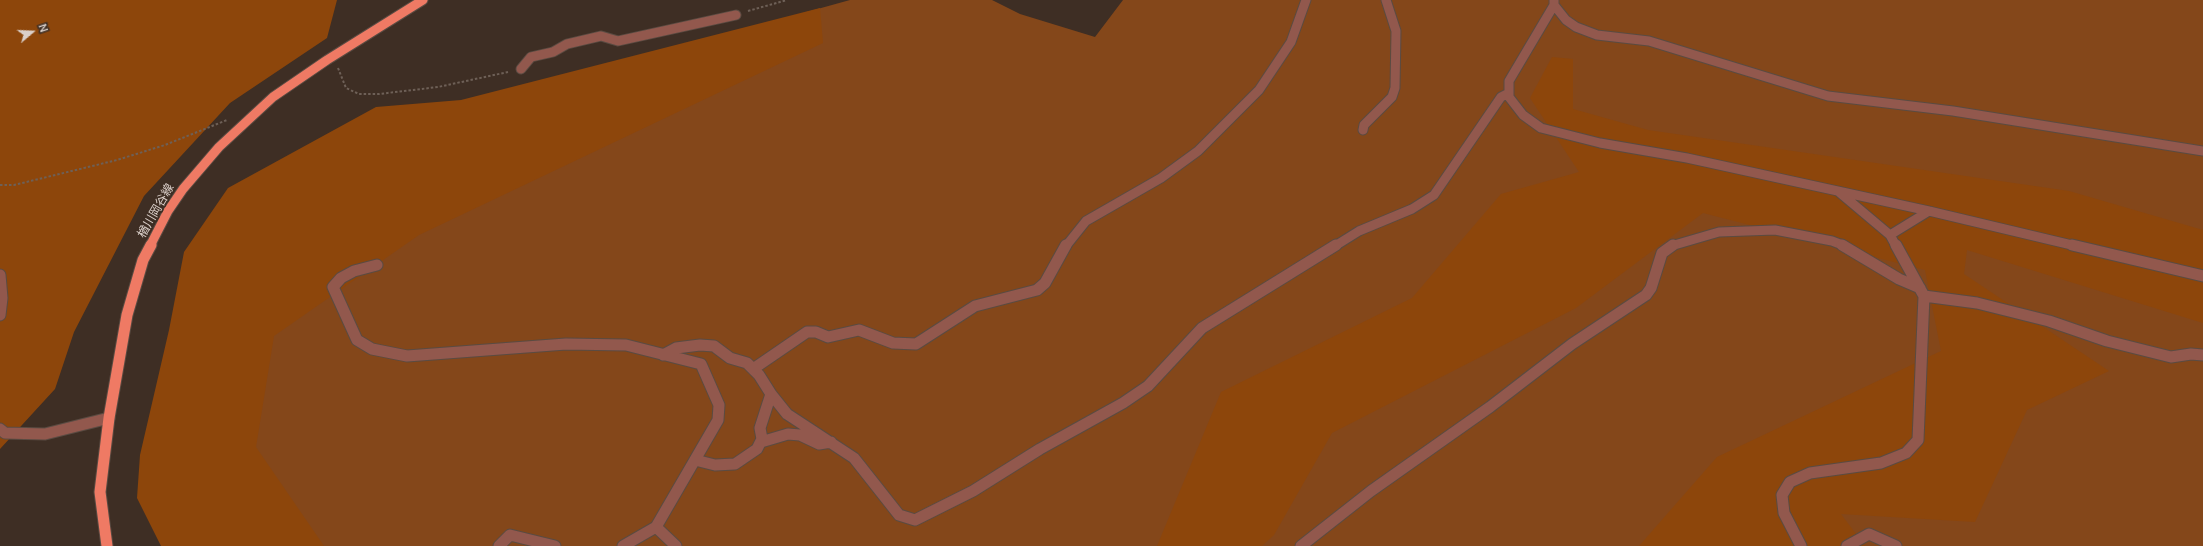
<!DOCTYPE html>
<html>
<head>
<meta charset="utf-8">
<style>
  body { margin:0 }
  #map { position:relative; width:2203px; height:546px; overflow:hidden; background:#3e2e24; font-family:Manrope,sans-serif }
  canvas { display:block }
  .north { position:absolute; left:12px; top:12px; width:40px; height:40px; -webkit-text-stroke:3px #3e2e24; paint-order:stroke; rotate:71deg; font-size:11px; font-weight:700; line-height:16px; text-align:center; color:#dacfc9 }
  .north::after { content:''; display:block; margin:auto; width:14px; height:18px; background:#dacfc9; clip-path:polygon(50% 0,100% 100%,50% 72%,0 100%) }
</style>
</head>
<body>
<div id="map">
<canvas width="2203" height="546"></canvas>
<div class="north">N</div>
</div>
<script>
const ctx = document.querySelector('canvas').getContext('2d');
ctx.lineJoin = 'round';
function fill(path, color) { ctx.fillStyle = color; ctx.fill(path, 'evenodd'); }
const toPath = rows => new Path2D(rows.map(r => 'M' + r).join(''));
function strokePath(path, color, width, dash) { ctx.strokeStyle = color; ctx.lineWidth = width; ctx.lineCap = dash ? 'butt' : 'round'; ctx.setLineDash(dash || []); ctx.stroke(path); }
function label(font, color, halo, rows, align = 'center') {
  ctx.font = font + ' Manrope,"Noto Sans JP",sans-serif'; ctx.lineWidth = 3.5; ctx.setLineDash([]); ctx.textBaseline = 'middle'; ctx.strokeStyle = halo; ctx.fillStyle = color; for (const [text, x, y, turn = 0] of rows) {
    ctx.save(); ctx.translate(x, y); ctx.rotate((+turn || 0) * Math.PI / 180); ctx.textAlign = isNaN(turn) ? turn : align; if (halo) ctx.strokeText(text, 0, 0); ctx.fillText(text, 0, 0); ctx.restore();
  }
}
const green = toPath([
  [850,0,992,0,1020,14,1095,37,1123,0,2203,0,2203,546,219,546,229,260,702,41]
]);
const forest = toPath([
  [0,0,337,0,327,38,230,103,144,196,74,332,55,389,0,449],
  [820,8,823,43,419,235,274,336,256,447,324,546,161,546,137,498,140,455,169,330,184,252,228,188,376,107,461,100],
  [1552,57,1573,59,1573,109,1648,130,2069,191,2203,230,2203,323,1967,250,1964,274,2109,371,2027,410,1975,522,1841,514,1865,546,1639,546,1717,457,1941,351,1925,270,1703,213,1576,308,1332,433,1274,535,1262,546,1157,546,1221,392,1412,298,1501,194,1579,172,1530,98]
]);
const path = toPath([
  [748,11,787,0],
  [338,68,346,88,359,94,379,94,438,87,508,72],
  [0,185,14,185,117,160,165,145,227,120]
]);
const minorFar1 = toPath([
  [1554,0,1554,5,1509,81,1509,97,1523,115,1541,128,1600,143,1687,158,1929,211,2076,246],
  [1554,5,1566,20,1576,27,1597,35,1649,41,1828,96,1953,111,2203,151],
  [521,69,531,57,553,52,567,44,601,36,618,41,736,15],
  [1363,130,1364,125,1392,97,1395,88,1396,31,1386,0],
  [1839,192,1890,235,1896,246],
  [1890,235,1929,211],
  [1066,246,1086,221,1161,178,1198,151,1259,90,1291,42,1306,0],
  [1335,246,1359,231,1412,209,1434,195,1501,97,1509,93],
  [1671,246,1719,232,1775,230,1832,241,1845,246]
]);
const minor = toPath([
  [1842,245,1899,279,1920,288],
  [2072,245,2203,276],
  [377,265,354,271,341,278,333,287,357,340,372,349,407,356,566,344,626,345,701,364,719,405,718,420,656,527,623,546],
  [0,275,2,298,0,315],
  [1924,296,1977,303,2049,321,2107,341,2171,357,2191,354,2203,355],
  [663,355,676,348,700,345,714,346,730,358,747,363,759,375,771,394,760,428,762,439,757,449,735,464,715,465,695,460],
  [753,369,807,332,816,332,828,337,859,330,893,343,916,344,975,306,1037,290,1045,283,1066,245],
  [771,394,787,414,854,458,899,515,915,520,973,491,1040,449,1123,403,1148,386,1202,328,1336,245],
  [0,429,5,433,45,434,109,418],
  [761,442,788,434,800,435,819,444,831,442],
  [656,527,676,546],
  [499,546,510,535,555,546],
  [1301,546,1371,491,1490,407,1572,344,1646,295,1651,288,1662,253,1673,245],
  [1801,546,1784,513,1782,495,1790,482,1810,473,1881,463,1906,453,1918,440,1924,296,1896,245],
  [1847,546,1869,534,1896,546]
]);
const majorFar1 = toPath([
  [150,246,168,211,183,189,219,147,273,97,327,60,423,0]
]);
const major = toPath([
  [107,546,100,492,109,418,127,315,143,260,151,245]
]);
const streetNames = [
  ["楢川岡谷線",156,211,-60]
];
fill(green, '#84471a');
fill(forest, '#8d460b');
strokePath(minorFar1, '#5a4b42', 11);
strokePath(minor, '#5a4b42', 13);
strokePath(majorFar1, '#5a4b42', 11);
strokePath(major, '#5a4b42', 13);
strokePath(path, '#6e6057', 2, [2.5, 2]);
strokePath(minorFar1, '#92584d', 9);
strokePath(minor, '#92584d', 11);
strokePath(majorFar1, '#ef7a64', 9);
strokePath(major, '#ef7a64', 11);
label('12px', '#dacfc9', '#3e2e24', streetNames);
</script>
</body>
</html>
